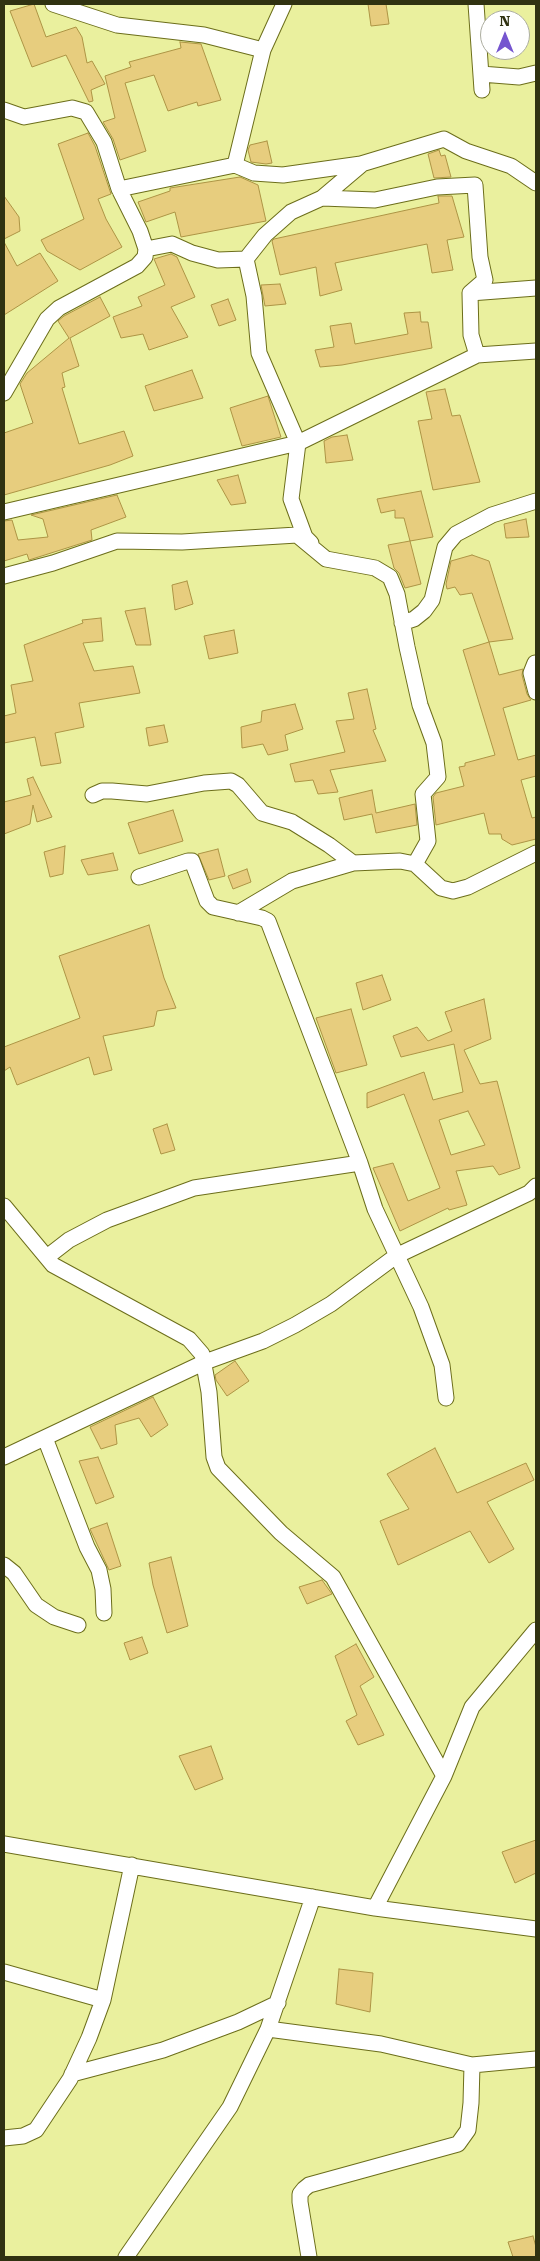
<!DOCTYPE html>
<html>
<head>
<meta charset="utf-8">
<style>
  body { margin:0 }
  #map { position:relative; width:540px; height:2261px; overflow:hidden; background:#eaf09e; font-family:"Roboto Serif",serif }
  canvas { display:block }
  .frame { position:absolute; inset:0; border:5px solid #303211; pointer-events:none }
  .north { position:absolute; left:480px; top:10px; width:50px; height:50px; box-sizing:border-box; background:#fff; border:1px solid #acada0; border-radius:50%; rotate:0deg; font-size:14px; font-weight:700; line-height:20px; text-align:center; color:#303211 }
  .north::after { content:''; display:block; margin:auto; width:18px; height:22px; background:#7555cf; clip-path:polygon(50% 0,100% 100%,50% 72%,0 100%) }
</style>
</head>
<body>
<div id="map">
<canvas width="540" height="2261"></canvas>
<div class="frame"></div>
<div class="north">N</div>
</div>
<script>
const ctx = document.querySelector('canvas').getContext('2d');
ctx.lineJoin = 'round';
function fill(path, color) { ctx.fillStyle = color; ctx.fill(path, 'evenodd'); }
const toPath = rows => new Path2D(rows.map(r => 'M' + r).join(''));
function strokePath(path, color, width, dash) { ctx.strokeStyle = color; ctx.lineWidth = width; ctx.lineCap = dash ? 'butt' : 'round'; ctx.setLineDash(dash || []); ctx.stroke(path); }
const building = toPath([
  [34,4,46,37,76,27,82,37,87,63,92,61,105,84,91,90,93,101,89,102,66,55,32,67,10,11,34,4],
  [368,4,386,4,389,24,371,26,368,4],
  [180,42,201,44,221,100,198,106,197,102,168,111,154,75,125,83,146,151,120,160,113,139,103,122,115,118,105,76,131,67,129,62,181,48,180,42],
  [88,133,95,146,111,194,98,199,106,219,122,247,80,270,47,251,41,240,84,219,58,144,88,133],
  [267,141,272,163,266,164,251,162,248,150,250,145,267,141],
  [439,150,441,156,445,155,451,177,434,178,428,154,439,150],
  [240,177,258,185,266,221,181,237,175,212,146,222,138,202,170,191,170,188,240,177],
  [4,196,19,217,20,231,4,239,4,196],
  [438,196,452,196,464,237,447,240,453,270,432,273,427,244,335,263,342,290,320,296,316,267,280,275,272,241,274,239,439,203,438,196],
  [4,242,17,266,40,253,58,281,4,315,4,242],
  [171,254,177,257,195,297,171,307,188,337,149,350,143,334,121,338,113,317,142,306,138,297,165,285,154,259,171,254],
  [280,284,286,304,265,306,261,285,280,284],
  [100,297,110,316,70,338,79,366,62,373,65,387,62,388,79,444,124,431,133,456,110,465,4,495,4,433,33,423,20,384,27,373,69,338,58,321,64,316,100,297],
  [228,299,236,320,219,326,211,305,228,299],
  [420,312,421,322,428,322,432,348,342,365,320,367,315,350,334,347,330,326,351,323,355,344,408,334,404,313,420,312],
  [192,370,203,398,154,411,145,386,192,370],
  [445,389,452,416,460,415,480,482,433,490,418,421,432,419,426,392,445,389],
  [268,396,281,437,242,446,230,408,268,396],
  [347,435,353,460,326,463,324,441,332,437,347,435],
  [238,475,246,503,231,505,217,480,238,475],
  [421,491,433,537,410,541,404,518,395,518,395,510,381,513,377,499,421,491],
  [117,495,126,517,91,530,92,540,29,560,27,554,4,561,4,521,12,520,18,540,48,537,43,519,31,515,117,495],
  [526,519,529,537,506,538,504,524,526,519],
  [410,541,421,584,405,588,399,573,394,568,388,545,410,541],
  [472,555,489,561,513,639,489,642,472,593,460,595,455,587,447,589,446,584,451,561,472,555],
  [187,581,193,604,175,610,172,585,187,581],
  [145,608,151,645,136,645,125,611,145,608],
  [101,618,103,641,83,643,94,671,133,666,140,693,79,703,84,727,55,733,61,763,41,766,35,737,4,743,4,716,16,713,11,685,33,681,24,645,83,623,82,620,101,618],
  [234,630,238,653,209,659,204,636,234,630],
  [489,642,499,675,523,669,522,675,527,694,531,700,503,708,518,760,536,755,536,776,521,780,532,818,536,817,536,839,512,845,502,839,501,834,489,834,484,813,436,825,433,797,436,793,464,786,459,767,465,766,465,763,495,755,463,650,489,642],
  [367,689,376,729,373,730,386,761,330,770,338,792,318,794,313,780,295,782,290,764,345,752,336,721,354,719,348,693,367,689],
  [295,704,303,729,285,735,288,750,268,755,263,744,242,748,241,727,261,722,262,711,295,704],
  [164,725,168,742,149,746,146,728,164,725],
  [33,777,52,817,37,822,33,805,30,824,4,834,4,802,31,795,27,779,33,777],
  [372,790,376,813,415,804,417,825,376,833,372,814,344,820,339,798,372,790],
  [173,810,183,841,139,854,128,823,173,810],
  [65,846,63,874,50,877,44,852,65,846],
  [218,849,225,876,209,880,198,854,218,849],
  [113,853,118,870,88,875,81,860,113,853],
  [247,869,251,882,233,889,228,876,247,869],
  [149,925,164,978,176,1008,157,1011,154,1026,103,1036,112,1070,94,1075,89,1057,17,1085,10,1067,4,1071,4,1047,80,1018,59,956,149,925],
  [382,975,391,1000,363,1010,356,983,382,975],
  [484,999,491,1039,464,1050,480,1084,497,1081,520,1168,499,1175,493,1166,456,1171,467,1205,449,1210,448,1208,400,1231,373,1168,393,1163,408,1201,440,1188,404,1094,367,1108,367,1093,424,1072,433,1100,463,1092,454,1044,401,1057,393,1036,417,1027,428,1041,452,1031,445,1012,484,999],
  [468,1111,485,1145,451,1155,439,1120,468,1111],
  [351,1009,367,1065,336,1073,316,1018,351,1009],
  [167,1124,175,1150,161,1154,153,1129,167,1124],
  [235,1361,249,1381,227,1396,216,1380,215,1375,235,1361],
  [153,1397,168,1425,151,1437,139,1418,115,1425,117,1444,101,1449,90,1427,153,1397],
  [435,1448,457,1493,526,1463,534,1480,487,1502,514,1549,489,1563,470,1531,398,1565,380,1521,409,1509,387,1474,435,1448],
  [98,1457,114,1497,96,1504,79,1461,98,1457],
  [107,1523,121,1566,109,1570,90,1529,107,1523],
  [171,1557,188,1626,167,1633,153,1585,149,1563,171,1557],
  [322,1580,332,1594,307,1604,299,1587,322,1580],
  [142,1637,148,1653,130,1660,124,1643,142,1637],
  [356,1644,374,1677,360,1686,384,1735,358,1745,346,1721,357,1715,335,1656,356,1644],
  [211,1746,223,1779,195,1790,179,1756,211,1746],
  [536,1840,536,1873,515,1883,502,1852,536,1840],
  [339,1969,373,1973,370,2012,336,2004,339,1969],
  [533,2236,536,2247,536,2257,513,2257,508,2242,533,2236]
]);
const minor = toPath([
  [53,4,117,25,204,35,263,50],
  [476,4,482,90],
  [481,74,519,77,536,73],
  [4,110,24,117,72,108,86,112,104,142,119,189,140,231,146,249,145,257,137,266,59,308,47,319,4,393],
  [235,165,263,50,284,4],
  [119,189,235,165,254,173,283,175,361,164,444,139,466,151,511,166,536,183],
  [322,198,375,200,437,187,475,185,480,257,485,280,470,293],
  [146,249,172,244,192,253,218,260,246,259,265,235,291,212,322,198,361,165],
  [246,259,254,296,259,353,298,443,291,499,305,537,311,543],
  [470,293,471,335,477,355,536,351],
  [470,293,536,288],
  [4,512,298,443,477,355],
  [4,576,53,563,117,541,182,542,297,535,326,559,375,568,390,577,397,594,407,647,420,705,434,743,438,777,423,794,428,841,415,864],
  [402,623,414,619,424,611,432,600,445,547,456,534,492,515,536,501],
  [535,663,531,673,536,692],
  [93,795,102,791,112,791,147,794,204,783,231,781,238,785,262,813,292,822,329,845,353,863],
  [139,877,188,861,192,861,207,901,213,907,262,918,268,921,360,1163,375,1209,421,1307,442,1365,446,1398],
  [238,913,292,881,353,863,400,861,415,864,441,888,453,891,468,887,536,853],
  [4,1206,53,1265,189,1339,202,1354,209,1392,214,1457,218,1468,281,1533,333,1577,444,1776],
  [47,1257,69,1240,107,1220,194,1188,360,1163],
  [45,1438,87,1547,99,1570,103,1589,104,1613],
  [4,1457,205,1362,263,1341,295,1325,331,1304,396,1256,529,1193,536,1186],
  [4,1565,14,1573,36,1605,54,1617,78,1625],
  [4,1844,375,1908,536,1929],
  [375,1908,444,1776,472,1707,536,1630],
  [4,1972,103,2000],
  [268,2029,381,2044,472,2065,536,2059],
  [72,2074,163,2050,238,2022,278,2003],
  [4,2138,23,2136,36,2130,70,2079,89,2038,103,2000,132,1865],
  [126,2257,230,2107,268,2029,313,1897],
  [309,2257,300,2202,300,2194,304,2189,309,2185,458,2144,468,2130,471,2103,472,2065]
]);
fill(building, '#e7cd7e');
strokePath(building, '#ad9445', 1);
strokePath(minor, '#6c6e1b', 17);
strokePath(minor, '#fff', 15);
</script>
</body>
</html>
